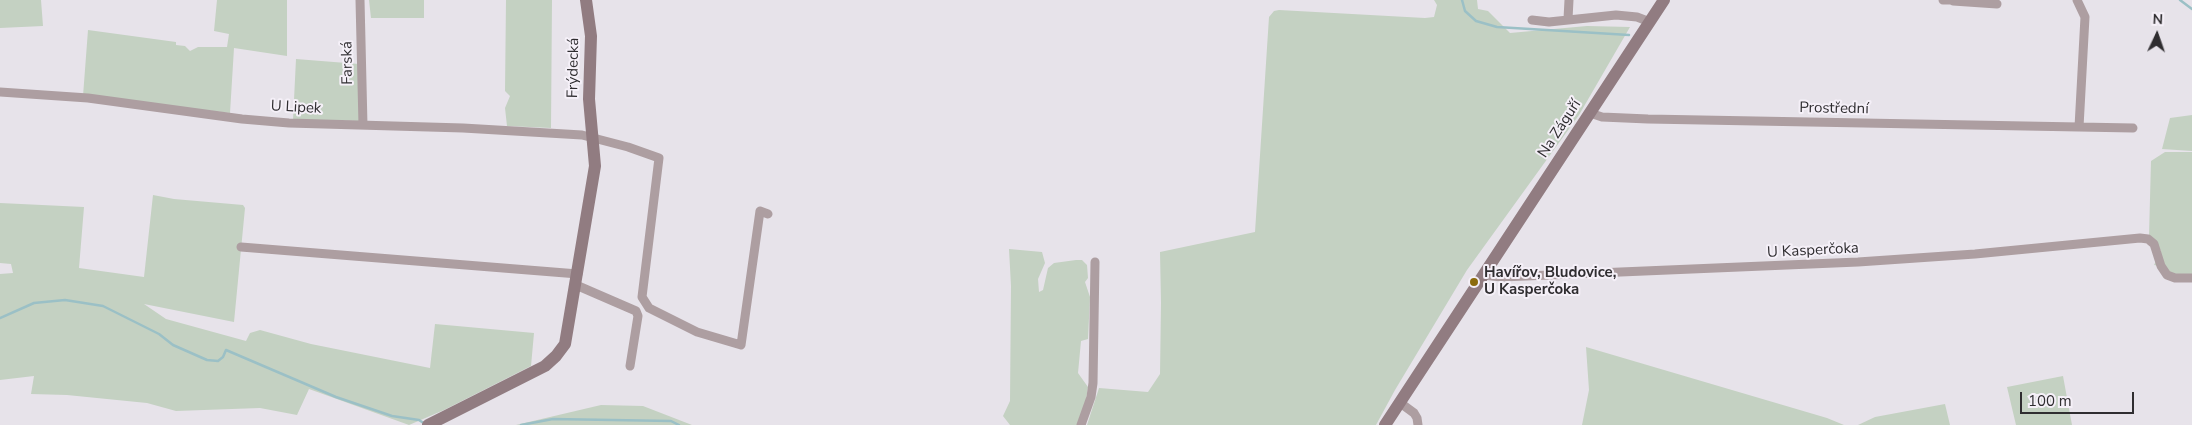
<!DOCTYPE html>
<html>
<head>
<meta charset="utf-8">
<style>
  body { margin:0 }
  #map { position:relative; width:2192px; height:425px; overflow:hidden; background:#e7e3ea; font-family:"Nunito Sans",sans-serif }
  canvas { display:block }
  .north { position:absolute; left:2132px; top:10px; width:50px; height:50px; -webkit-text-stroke:4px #f5f0f8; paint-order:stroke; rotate:3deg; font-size:14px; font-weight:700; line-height:20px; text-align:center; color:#2f2d30 }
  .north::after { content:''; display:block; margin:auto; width:18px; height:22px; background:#2f2d30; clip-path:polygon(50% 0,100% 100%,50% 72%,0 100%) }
  .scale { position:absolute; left:2020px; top:392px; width:114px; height:22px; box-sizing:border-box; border:2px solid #2f2d30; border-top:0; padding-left:6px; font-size:15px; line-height:18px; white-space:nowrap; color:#2f2d30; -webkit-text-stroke:4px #f5f0f8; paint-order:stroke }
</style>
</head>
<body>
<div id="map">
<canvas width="2192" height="425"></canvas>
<div class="north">N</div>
<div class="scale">100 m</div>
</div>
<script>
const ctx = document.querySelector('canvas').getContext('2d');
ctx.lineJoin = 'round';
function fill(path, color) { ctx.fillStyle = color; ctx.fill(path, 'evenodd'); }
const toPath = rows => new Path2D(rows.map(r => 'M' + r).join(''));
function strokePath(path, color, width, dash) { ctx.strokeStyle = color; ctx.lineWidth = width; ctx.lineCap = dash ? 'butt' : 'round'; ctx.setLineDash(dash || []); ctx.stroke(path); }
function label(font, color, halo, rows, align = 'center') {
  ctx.font = font + ' "Nunito Sans",sans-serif'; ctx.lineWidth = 4; ctx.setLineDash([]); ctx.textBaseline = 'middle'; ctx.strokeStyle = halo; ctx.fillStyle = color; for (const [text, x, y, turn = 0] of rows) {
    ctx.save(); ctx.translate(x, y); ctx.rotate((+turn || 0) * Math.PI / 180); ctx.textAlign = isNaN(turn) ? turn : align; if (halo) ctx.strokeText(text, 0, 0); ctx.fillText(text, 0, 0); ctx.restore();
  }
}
const green = toPath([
  [0,0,41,0,43,26,0,28],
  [217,0,287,0,287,56,234,48,230,113,83,96,88,30,176,42,176,45,185,46,190,51,198,47,227,47,229,34,214,31],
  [369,0,424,0,424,18,371,18],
  [506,0,552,0,551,128,507,126,505,108,510,96,505,91],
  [1434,0,1477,0,1478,9,1488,11,1510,33,1587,26,1630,27,1579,115,1467,270,1395,390,1376,425,1087,425,1099,388,1148,392,1160,374,1161,303,1160,252,1255,232,1269,17,1274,11,1279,10,1425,18,1434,17,1437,5],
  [296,59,359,64,359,121,293,120],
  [2192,115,2192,151,2162,149,2170,118],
  [2165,152,2192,152,2192,279,2168,280,2165,267,2154,265,2161,251,2149,236,2151,161],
  [153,195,174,199,243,205,245,208,234,322,144,304,166,319,246,341,250,333,260,330,311,344,430,368,435,324,534,333,531,366,444,410,409,425,309,389,297,415,260,408,176,411,147,403,67,395,31,394,34,376,0,380,0,274,13,273,11,264,0,263,0,203,84,207,79,268,144,277],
  [1009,249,1042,252,1045,263,1038,279,1039,292,1043,290,1048,268,1054,263,1076,260,1082,260,1087,265,1088,278,1085,282,1090,297,1088,339,1081,341,1078,373,1088,387,1086,400,1077,425,1010,425,1003,416,1010,401,1011,286],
  [1586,347,1827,418,1844,425,1582,425,1589,390],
  [2063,376,2072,425,2016,425,2007,387],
  [1945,404,1950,425,1858,425,1875,417],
  [601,405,643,406,692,425,516,425]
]);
const stream = toPath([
  [1462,0,1465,11,1476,21,1497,27,1629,35],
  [2180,0,2192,9],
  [0,318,34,303,65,300,103,306,159,334,173,345,207,360,218,361,223,357,226,350,336,397,392,416,419,420,425,424],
  [521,425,553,419,671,421,679,425]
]);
const street = toPath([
  [360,0,363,125],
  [1943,0,1953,0],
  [2077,0,2085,17,2079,127],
  [1953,1,1997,4],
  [1568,19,1569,0],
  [1532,20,1549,22,1616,15,1637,17,1650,22],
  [0,92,88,98,242,119,289,123,463,128,582,135,628,147,659,158,642,297,649,308,697,332,741,345,760,211,768,214],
  [1590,113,1602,117,1648,119,2133,128],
  [241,247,578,274],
  [1483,275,1502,277,1858,262,1975,254,2140,238,2148,239,2154,244,2161,266,2167,275,2175,278,2192,278],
  [576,285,636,311,638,316,630,366],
  [1399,402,1414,413,1417,418,1418,425],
  [1081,425,1091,397,1093,383,1095,262]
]);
const secondary = toPath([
  [428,425,545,366,556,356,565,344,595,166,589,99,591,36,586,0],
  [1385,425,1664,0]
]);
const markers = [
  [1474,282,5,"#8b6b0c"]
];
const streetNames = [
  ["Farská",348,63,-91],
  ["Frýdecká",574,68,-89],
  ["U Lipek",296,108,3],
  ["Prostřední",1834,109,1],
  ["Na Záguří",1560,129,-57],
  ["U Kasperčoka",1813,251,-3]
];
const poiNames = [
  ["Havířov, Bludovice,",1484,273],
  ["U Kasperčoka",1484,290]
];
fill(green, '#c4d1c2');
strokePath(stream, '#9bc0c6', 2.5);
strokePath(street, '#ad9ea1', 9);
strokePath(secondary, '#917c81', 12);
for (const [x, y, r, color] of markers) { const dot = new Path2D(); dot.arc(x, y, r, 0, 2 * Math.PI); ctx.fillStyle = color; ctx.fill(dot); strokePath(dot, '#f5f0f8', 2); }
label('15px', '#2f2d30', '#f5f0f8', streetNames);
label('bold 15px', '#2f2d30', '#f5f0f8', poiNames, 'left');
</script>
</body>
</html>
